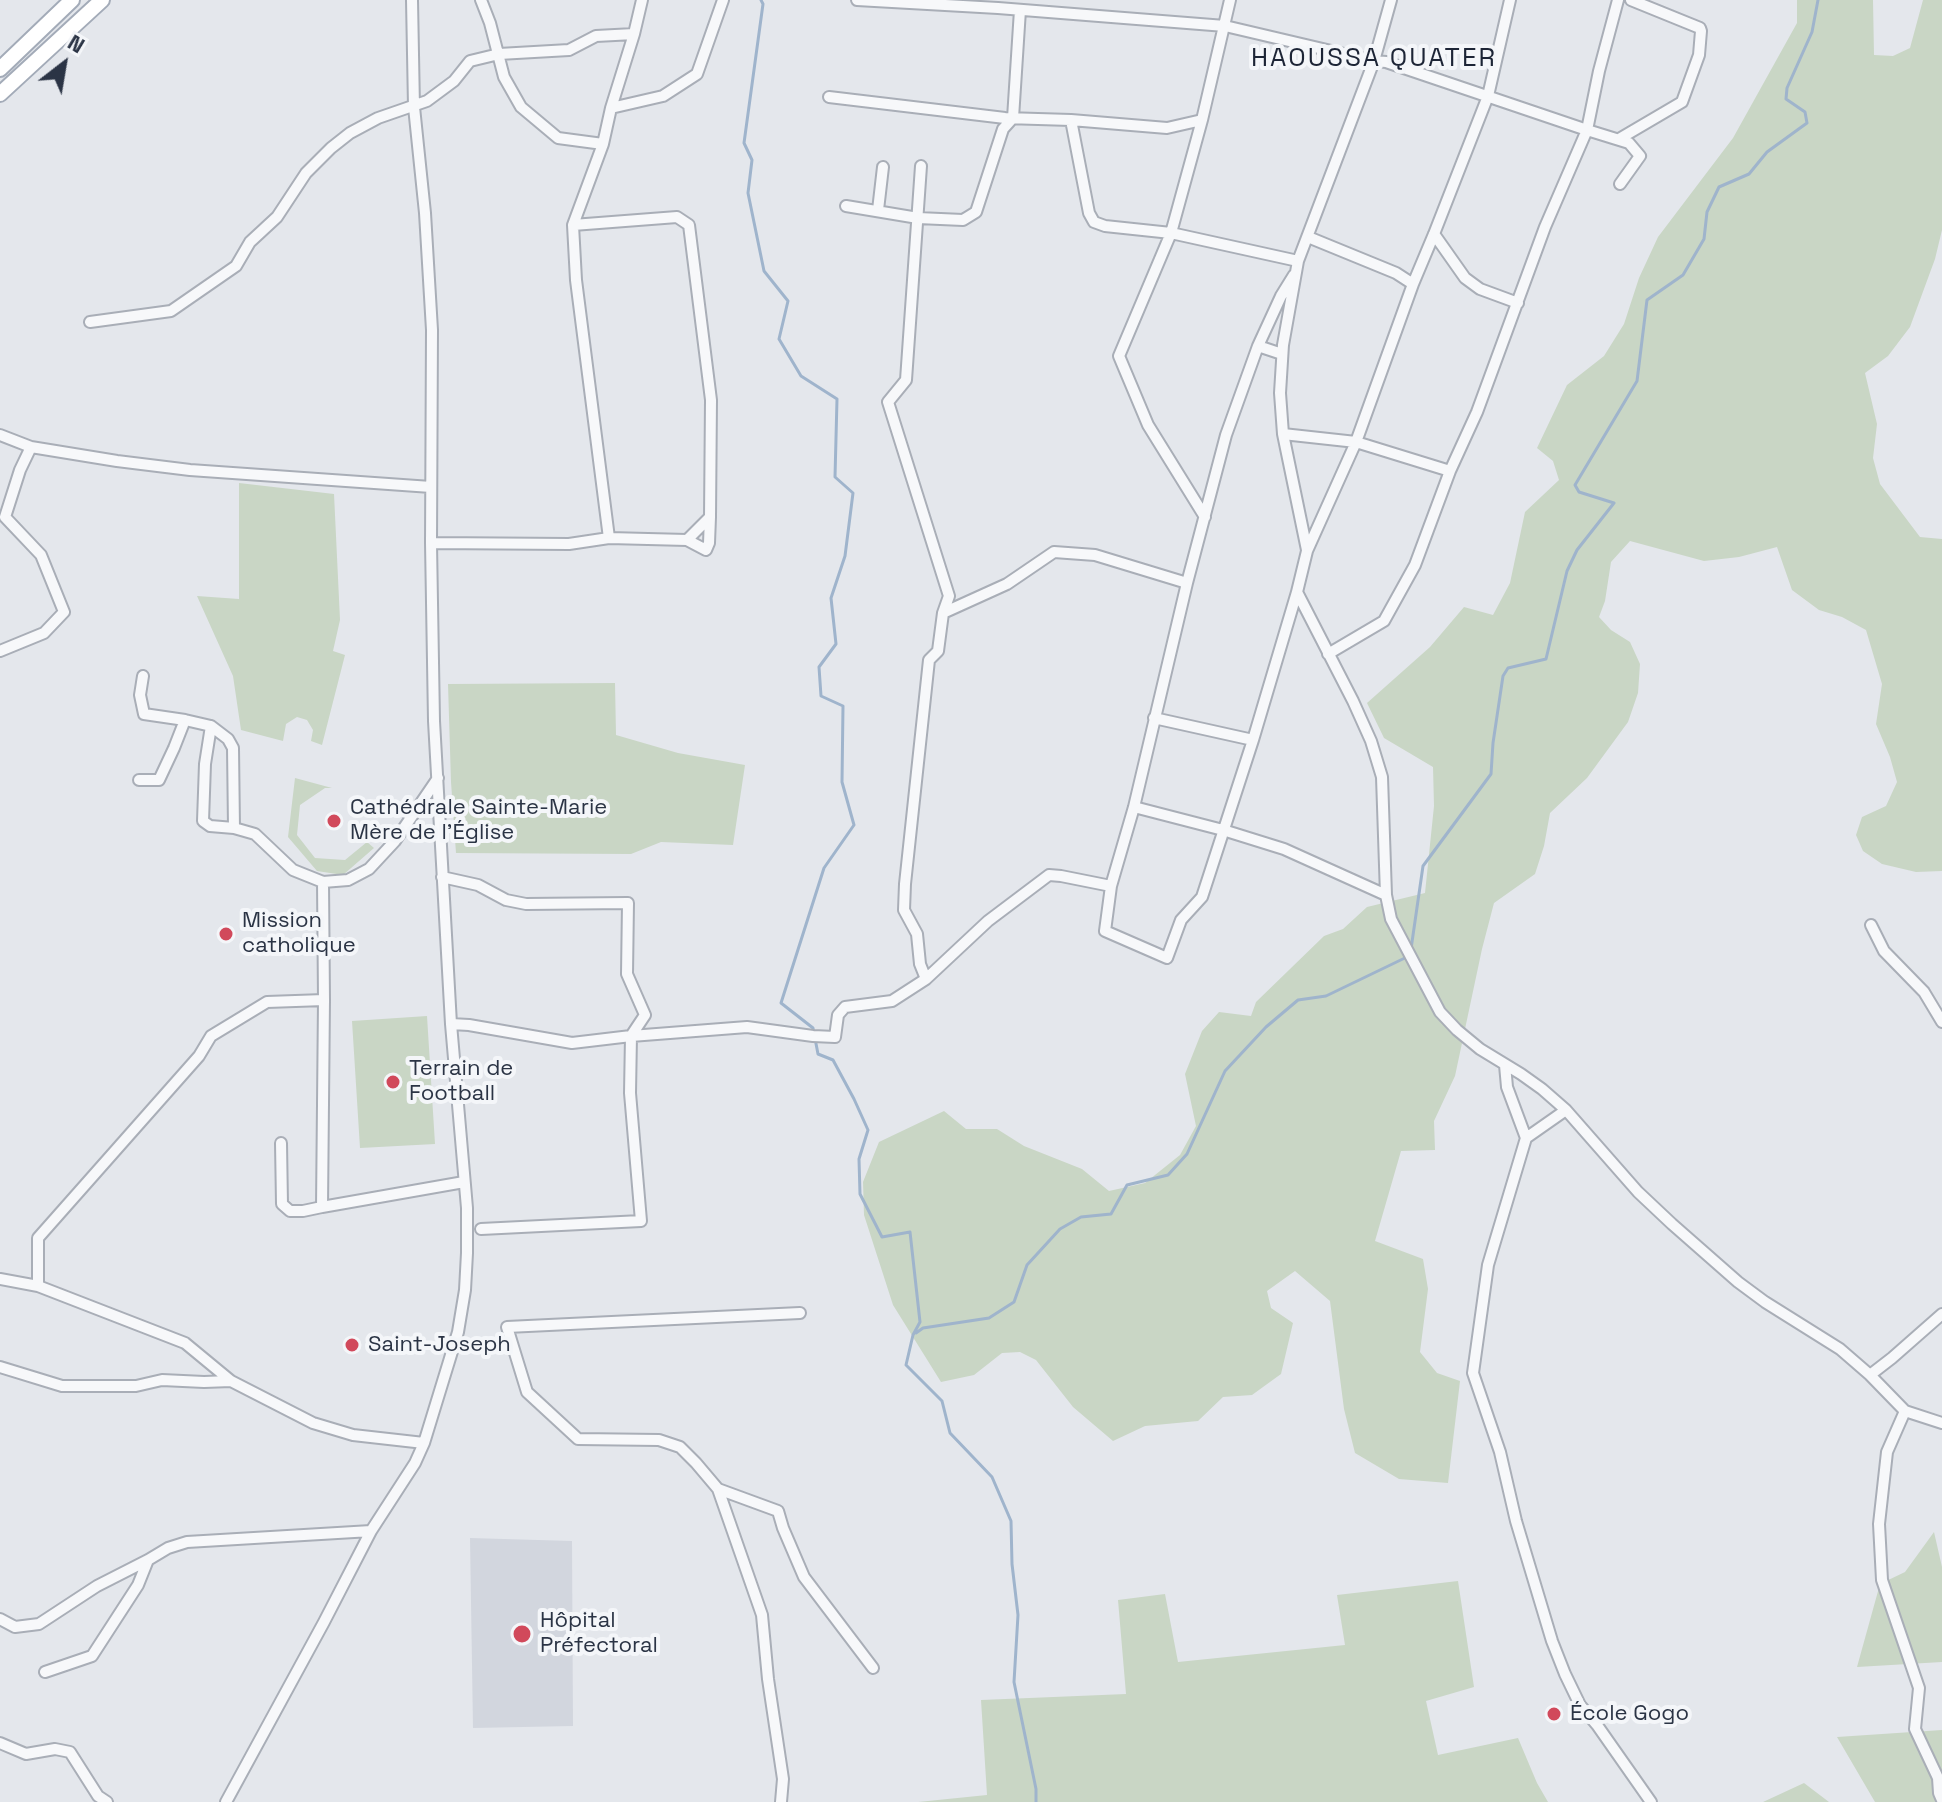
<!DOCTYPE html>
<html>
<head>
<meta charset="utf-8">
<style>
  body { margin:0 }
  #map { position:relative; width:1942px; height:1802px; overflow:hidden; background:#e4e7ec; font-family:"Space Grotesk",sans-serif }
  canvas { display:block }
  .north { position:absolute; left:24px; top:24px; width:80px; height:80px; -webkit-text-stroke:6px #f4f6f9; paint-order:stroke; rotate:31deg; font-size:22px; font-weight:700; line-height:32px; text-align:center; color:#2b3445 }
  .north::after { content:''; display:block; margin:auto; width:28px; height:36px; background:#2b3445; clip-path:polygon(50% 0,100% 100%,50% 72%,0 100%) }
</style>
</head>
<body>
<div id="map">
<canvas width="1942" height="1802"></canvas>
<div class="north">N</div>
</div>
<script>
const ctx = document.querySelector('canvas').getContext('2d');
ctx.lineJoin = 'round';
function fill(path, color) { ctx.fillStyle = color; ctx.fill(path, 'evenodd'); }
const toPath = rows => new Path2D(rows.map(r => 'M' + r).join(''));
function strokePath(path, color, width, dash) { ctx.strokeStyle = color; ctx.lineWidth = width; ctx.lineCap = dash ? 'butt' : 'round'; ctx.setLineDash(dash || []); ctx.stroke(path); }
function label(font, color, halo, rows, align = 'center') {
  ctx.font = font + ' "Space Grotesk",sans-serif'; ctx.lineWidth = 8; ctx.setLineDash([]); ctx.textBaseline = 'middle'; ctx.strokeStyle = halo; ctx.fillStyle = color; for (const [text, x, y, turn = 0] of rows) {
    ctx.save(); ctx.translate(x, y); ctx.rotate((+turn || 0) * Math.PI / 180); ctx.textAlign = isNaN(turn) ? turn : align; if (halo) ctx.strokeText(text, 0, 0); ctx.fillText(text, 0, 0); ctx.restore();
  }
}
const built = toPath([
  [470,1538,572,1541,573,1726,473,1728]
]);
const green = toPath([
  [1797,0,1873,0,1874,55,1893,56,1910,48,1923,0,1942,0,1942,230,1935,259,1910,327,1888,356,1865,373,1877,424,1873,458,1880,484,1920,537,1942,539,1942,871,1916,872,1882,864,1863,851,1856,835,1862,817,1886,806,1897,782,1890,757,1876,724,1882,684,1866,630,1842,617,1819,610,1792,590,1777,547,1739,557,1704,561,1630,541,1611,562,1605,601,1599,617,1611,630,1630,642,1640,664,1638,693,1628,722,1587,778,1550,813,1544,846,1535,874,1494,903,1482,949,1455,1076,1434,1121,1435,1150,1401,1151,1375,1241,1423,1259,1428,1289,1420,1352,1437,1373,1460,1381,1448,1483,1399,1479,1355,1453,1344,1409,1330,1301,1295,1271,1267,1291,1271,1308,1293,1323,1281,1374,1252,1395,1223,1397,1198,1421,1145,1426,1113,1441,1073,1407,1036,1360,1020,1352,1002,1353,974,1375,941,1382,893,1305,864,1215,863,1182,879,1142,944,1111,966,1129,997,1129,1024,1146,1082,1169,1109,1191,1145,1183,1180,1155,1196,1126,1185,1074,1202,1031,1219,1012,1251,1016,1256,1002,1324,936,1343,929,1367,907,1425,893,1434,806,1433,767,1384,738,1367,703,1430,647,1464,607,1493,615,1510,583,1525,512,1559,480,1553,461,1537,448,1567,385,1604,356,1624,324,1639,278,1658,237,1733,138,1797,23],
  [239,483,334,494,340,620,333,651,345,655,322,745,311,741,313,730,307,720,297,717,286,724,283,741,241,730,233,676,197,596,239,599],
  [615,683,616,735,678,753,745,765,733,845,661,842,631,854,456,853,451,782,448,684],
  [295,778,332,788,325,788,300,805,297,835,315,858,345,860,367,842,374,848,343,875,317,871,288,837],
  [427,1016,435,1144,360,1148,352,1021],
  [1934,1532,1942,1567,1942,1662,1857,1667,1880,1584,1905,1572],
  [1458,1581,1474,1687,1426,1701,1438,1755,1518,1738,1537,1783,1548,1802,918,1802,987,1795,981,1700,1126,1694,1118,1600,1165,1594,1178,1662,1345,1645,1337,1595],
  [1942,1730,1942,1802,1875,1802,1837,1737],
  [1804,1783,1829,1802,1763,1802]
]);
const stream = toPath([
  [761,0,763,4,744,143,752,160,748,193,764,271,788,301,779,339,801,376,837,399,835,477,853,493,845,556,831,598,836,644,819,667,821,696,843,706,842,782,854,825,824,868,781,1003,813,1028,818,1054,833,1060,854,1099,868,1130,859,1159,860,1194,882,1237,910,1232,920,1322,913,1335,906,1365,942,1401,950,1433,992,1477,1011,1521,1012,1564,1018,1615,1014,1682,1036,1789,1036,1802],
  [1411,949,1423,866,1491,774,1493,743,1503,676,1508,668,1546,659,1567,571,1577,550,1614,503,1579,492,1575,485,1637,381,1647,300,1683,275,1704,239,1707,212,1719,187,1749,174,1767,152,1807,123,1805,112,1786,99,1787,88,1812,32,1818,0],
  [916,1333,923,1328,989,1318,1014,1302,1027,1265,1060,1229,1081,1217,1111,1214,1127,1185,1168,1175,1187,1154,1225,1071,1266,1027,1298,1000,1326,996,1409,956]
]);
const minor = toPath([
  [481,0,490,23,504,77,521,107,558,138,603,144],
  [857,0,998,8,1225,26,1374,61,1386,62,1587,130,1599,71,1618,0],
  [1510,0,1488,96,1434,234,1413,284,1356,442,1307,551,1297,592,1353,701,1371,741,1382,777,1386,895,1391,919,1440,1012,1457,1030,1480,1049,1521,1074,1542,1089,1566,1110,1638,1192,1672,1224,1738,1282,1765,1302,1840,1349,1870,1375,1905,1411,1942,1423],
  [829,97,1005,118,1071,120,1167,128,1202,120],
  [611,108,663,96,697,74,723,0],
  [1071,120,1089,213,1094,222,1105,226,1171,233,1298,261],
  [1619,139,1682,102,1699,55,1701,31,1700,28,1631,0],
  [921,166,906,380,888,402,949,596,943,613,938,651,929,660,905,884,904,910,917,934,920,964,926,979],
  [846,206,918,218,963,220,976,212,1003,129,1013,118,1020,10],
  [878,210,883,167],
  [573,225,677,217,689,225,711,400,710,517,687,540,609,538],
  [1434,234,1465,278,1480,289,1518,303],
  [1308,237,1396,273,1413,284],
  [1294,275,1281,296,1258,346,1226,435,1187,583,1134,807,1111,886,1105,931,1167,958,1181,920,1202,897,1253,740,1297,592],
  [90,322,171,311,236,266,250,242,277,217,306,173,331,148,350,133,378,118,427,101,454,81,470,61,499,54,569,50,596,36,634,34],
  [1258,346,1282,354],
  [1283,434,1356,442,1450,471],
  [0,435,31,447,117,461,190,470,431,487],
  [1205,517,1148,425,1119,356,1171,233,1202,120,1230,0],
  [687,540,706,550,709,543,710,517],
  [431,543,569,544,609,538,576,280,573,225,603,144,611,108,634,34,642,0],
  [1307,550,1283,434,1280,393,1283,345,1298,261,1374,61,1391,0],
  [943,613,1007,584,1054,552,1095,555,1187,583],
  [0,651,44,633,64,612,41,555,5,517,20,470,31,447],
  [1328,654,1384,621,1415,565,1450,471,1477,412,1545,227,1587,130,1629,143,1640,156,1620,184],
  [143,676,140,695,144,714,185,720,211,726,228,739,233,748,234,828,255,834,293,870,323,882,348,880,369,869,395,841,438,778],
  [1154,718,1253,740],
  [211,726,205,764,203,821,210,826,234,828],
  [139,780,159,780,174,748,185,720],
  [1134,807,1223,830,1284,849,1386,895],
  [442,877,478,885,506,900,526,904,628,903,627,974,645,1015,631,1036,630,1093,641,1221,481,1229],
  [323,882,324,1000,322,1207,464,1182],
  [1871,925,1884,951,1924,992,1942,1022],
  [451,1024,469,1025,572,1043,631,1036,747,1027,813,1036,835,1037,838,1015,845,1007,892,1001,926,979,988,921,1049,875,1061,876,1111,886],
  [1505,1065,1507,1087,1526,1138],
  [1566,1110,1526,1138,1488,1265,1473,1373,1500,1452,1516,1521,1552,1641,1565,1674,1580,1705,1597,1725,1651,1802],
  [281,1143,282,1204,290,1211,303,1211,322,1207],
  [0,1279,38,1286,185,1343,231,1381,313,1423,353,1435,424,1443],
  [38,1286,38,1238,199,1056,211,1036,267,1002,324,1000],
  [800,1313,507,1327,527,1392,578,1439,659,1440,680,1447,696,1463,718,1489,778,1511,783,1528,804,1577,873,1668],
  [0,1367,62,1386,136,1386,162,1380,204,1382,231,1381],
  [1870,1375,1892,1358,1942,1314],
  [1905,1411,1887,1452,1879,1524,1882,1580,1919,1688,1915,1729,1938,1778,1939,1793,1942,1800],
  [718,1489,762,1615,768,1679,783,1779,781,1802],
  [0,1619,15,1627,39,1624,97,1586,148,1560,168,1548,187,1542,371,1531],
  [45,1672,92,1656,138,1585,148,1560],
  [0,1743,26,1754,55,1749,70,1752,98,1796,107,1802],
  [226,1802,324,1622,371,1531,415,1463,424,1443,458,1332,465,1290,467,1253,467,1208,451,1024,434,721,431,543,432,330,425,213,414,107,412,0]
]);
const major = toPath([
  [0,69,72,0],
  [0,94,102,0]
]);
const markers = [
  [334,821,8,"#d1495b"],
  [226,934,8,"#d1495b"],
  [393,1082,8,"#d1495b"],
  [352,1345,8,"#d1495b"],
  [522,1634,10,"#d1495b"],
  [1554,1714,8,"#d1495b"]
];
const poiNames = [
  ["Cathédrale Sainte-Marie",350,808],
  ["Mère de l'Église",350,833],
  ["Mission",242,921],
  ["catholique",242,946],
  ["Terrain de",409,1069],
  ["Football",409,1094],
  ["Saint-Joseph",368,1345],
  ["Hôpital",540,1621],
  ["Préfectoral",540,1646],
  ["École Gogo",1570,1714]
];
const quarterNames = [
  ["HAOUSSA QUATER",1374,59]
];
fill(built, '#d2d6de');
fill(green, '#c9d6c5');
strokePath(stream, '#9fb4cc', 3);
strokePath(minor, '#a9aeb7', 14);
strokePath(major, '#a3abb8', 18);
strokePath(minor, '#f7f8fa', 10);
strokePath(major, '#fff', 14);
for (const [x, y, r, color] of markers) { const dot = new Path2D(); dot.arc(x, y, r, 0, 2 * Math.PI); ctx.fillStyle = color; ctx.fill(dot); strokePath(dot, '#f4f6f9', 3); }
label('22px', '#2b3445', '#f4f6f9', poiNames, 'left');
ctx.letterSpacing = '2px';
label('26px', '#1d2536', '#f4f6f9', quarterNames);
ctx.letterSpacing = '0px';
</script>
</body>
</html>
